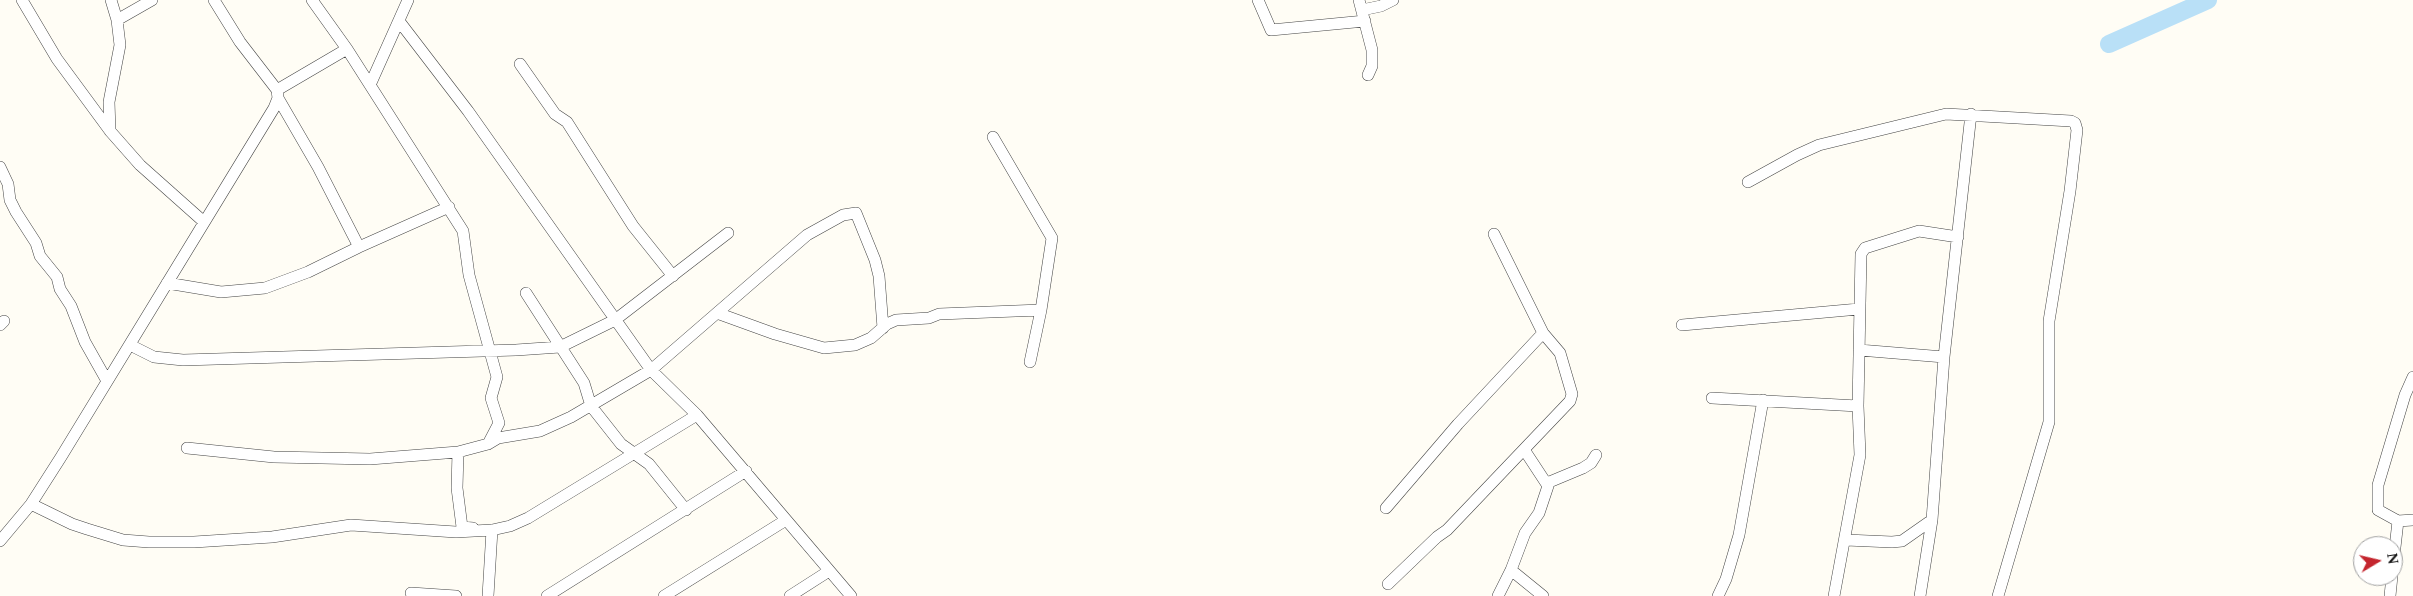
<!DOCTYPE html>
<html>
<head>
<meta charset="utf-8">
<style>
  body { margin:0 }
  #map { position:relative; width:2413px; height:596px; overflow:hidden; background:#fffdf5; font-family:Spectral,serif }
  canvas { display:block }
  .north { position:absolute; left:2353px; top:536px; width:50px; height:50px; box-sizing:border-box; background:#fff; border:1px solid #a0a0a0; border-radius:50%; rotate:81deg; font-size:14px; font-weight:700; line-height:20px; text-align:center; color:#111 }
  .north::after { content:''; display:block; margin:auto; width:18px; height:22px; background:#c4262e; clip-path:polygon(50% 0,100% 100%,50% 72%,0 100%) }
</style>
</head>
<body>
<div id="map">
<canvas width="2413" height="596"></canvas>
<div class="north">N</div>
</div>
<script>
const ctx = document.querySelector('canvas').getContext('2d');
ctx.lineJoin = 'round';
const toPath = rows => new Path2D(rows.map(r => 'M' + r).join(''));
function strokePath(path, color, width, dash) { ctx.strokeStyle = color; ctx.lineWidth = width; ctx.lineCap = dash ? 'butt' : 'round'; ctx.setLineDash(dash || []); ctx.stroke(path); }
const river = toPath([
  [2109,44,2208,0]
]);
const minor = toPath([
  [22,0,57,59,110,131,140,165,204,222],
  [312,0,347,49,463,231,469,275,497,377,491,398,499,423,488,444],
  [1258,0,1271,30,1365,21],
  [1359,0,1372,50,1372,66,1368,75],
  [1362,10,1381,6,1393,0],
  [117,20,152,0],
  [399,21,468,111,651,370,697,415,851,596],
  [520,64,555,114,567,122,633,226,673,276],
  [370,85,408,0],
  [277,90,347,49],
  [278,98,318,167,359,247],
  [110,131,109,102,120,45,117,20,111,0],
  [993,137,1052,238,1041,310,1030,362],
  [0,167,8,184,10,200,16,212,36,243,40,256,57,277,60,289,71,306,85,342,107,381],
  [1748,182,1797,155,1819,145,1946,114,2071,121,2075,123,2077,130,2070,191,2049,321,2049,422,1998,596],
  [1494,234,1543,333],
  [167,283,221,292,265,288,308,272,359,247,449,207],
  [526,293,584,383,591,406,621,444,649,464,686,510],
  [717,313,775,334,824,348,855,345,871,338,887,324,896,320,929,318,939,314,1041,310],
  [0,325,4,321],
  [1682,325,1859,309],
  [130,345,154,357,183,360,516,350,560,347,615,320,728,233],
  [1859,350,1944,357,1971,114],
  [2413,377,2405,395,2378,485,2378,510,2398,521,2413,520],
  [1712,398,1858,406],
  [187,448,274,457,370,459,458,452,488,444,498,438,540,431,571,417,651,370,807,235,843,215,856,213,875,260,879,276,883,328],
  [458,452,457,488,462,527,473,528],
  [1547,483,1583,468,1591,463,1596,455],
  [31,504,72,524,87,529,123,540,149,542,194,542,272,537,351,525,456,532,492,530,510,526,528,518,697,415],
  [1386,508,1458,424,1543,333,1560,353,1572,394,1570,401,1447,530,1437,537,1388,584],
  [1846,540,1892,542,1902,541,1932,520],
  [0,541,31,504,61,457,274,108,278,98,277,90,240,42,214,0],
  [2393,565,2398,521],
  [1511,570,1543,596],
  [411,593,456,596],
  [488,596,492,530],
  [547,596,746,471],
  [664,596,786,520],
  [790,596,829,571],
  [1498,596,1511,570,1525,533,1539,513,1548,486,1525,451],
  [1718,596,1726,579,1739,535,1763,400],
  [1834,596,1860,455,1858,406,1861,254,1865,248,1919,231,1958,237],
  [1920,596,1932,520,1944,357],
  [2390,596,2392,576]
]);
strokePath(river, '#b9e0f7', 18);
strokePath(minor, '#444', 12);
strokePath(minor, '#fff', 11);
</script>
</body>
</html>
